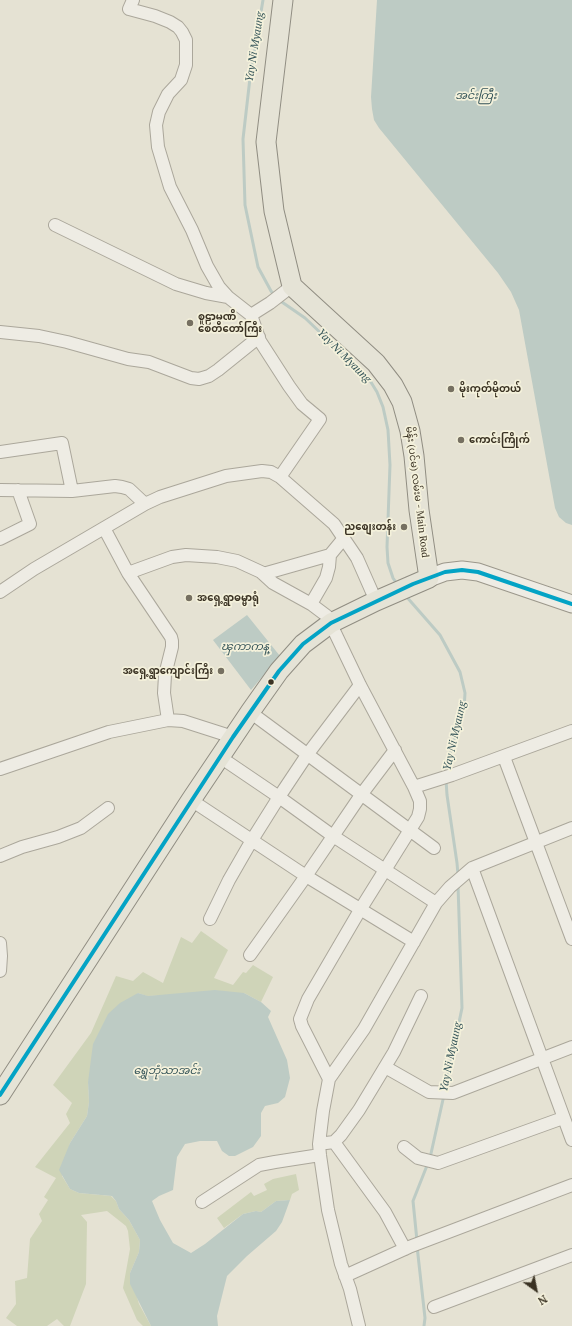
<!DOCTYPE html>
<html>
<head>
<meta charset="utf-8">
<style>
  body { margin:0 }
  #map { position:relative; width:572px; height:1326px; overflow:hidden; background:#e5e2d3; font-family:"PT Serif",serif }
  canvas { display:block }
  .north { position:absolute; left:516px; top:1270px; width:40px; height:40px; -webkit-text-stroke:3px #f4f1db; paint-order:stroke; rotate:147deg; font-size:11px; font-weight:700; line-height:16px; text-align:center; color:#3a3223 }
  .north::after { content:''; display:block; margin:auto; width:14px; height:18px; background:#3a3223; clip-path:polygon(50% 0,100% 100%,50% 72%,0 100%) }
</style>
</head>
<body>
<div id="map">
<canvas width="572" height="1326"></canvas>
<div class="north">N</div>
</div>
<script>
const ctx = document.querySelector('canvas').getContext('2d');
ctx.lineJoin = 'round';
function fill(path, color) { ctx.fillStyle = color; ctx.fill(path, 'evenodd'); }
const toPath = rows => new Path2D(rows.map(r => 'M' + r).join(''));
function strokePath(path, color, width, dash) { ctx.strokeStyle = color; ctx.lineWidth = width; ctx.lineCap = dash ? 'butt' : 'round'; ctx.setLineDash(dash || []); ctx.stroke(path); }
function label(font, color, halo, rows, align = 'center') {
  ctx.font = font + ' "PT Serif","Noto Sans Myanmar",serif'; ctx.lineWidth = 3.5; ctx.setLineDash([]); ctx.textBaseline = 'middle'; ctx.strokeStyle = halo; ctx.fillStyle = color; for (const [text, x, y, turn = 0] of rows) {
    ctx.save(); ctx.translate(x, y); ctx.rotate((+turn || 0) * Math.PI / 180); ctx.textAlign = isNaN(turn) ? turn : align; if (halo) ctx.strokeText(text, 0, 0); ctx.fillText(text, 0, 0); ctx.restore();
  }
}
const green = toPath([
  [201,931,228,950,214,978,233,985,243,972,246,973,253,965,273,977,261,1002,244,993,147,996,138,993,88,1082,89,1102,87,1116,70,1143,62,1176,70,1189,79,1193,111,1196,116,1201,119,1209,129,1220,140,1240,139,1252,130,1273,139,1304,151,1326,143,1326,137,1320,123,1288,130,1249,128,1231,126,1226,107,1211,81,1215,87,1222,86,1284,70,1326,64,1326,57,1319,47,1326,17,1326,6,1318,16,1304,15,1281,27,1278,30,1239,42,1221,39,1214,48,1200,44,1197,56,1178,35,1167,70,1123,66,1114,72,1103,53,1085,91,1033,116,976,133,981,143,972,163,983,181,937,192,943],
  [296,1174,299,1190,292,1194,290,1200,276,1201,261,1212,256,1211,243,1214,224,1228,217,1218,251,1192,254,1196,267,1190,264,1184,273,1179]
]);
const water = toPath([
  [377,0,572,0,572,525,566,523,559,517,555,508,519,310,511,292,498,273,379,128,374,120,372,109,371,97],
  [247,615,280,656,251,690,213,640],
  [215,990,244,993,261,1002,271,1011,268,1017,287,1060,290,1078,285,1097,278,1103,265,1106,261,1113,261,1136,253,1147,235,1156,229,1156,222,1151,217,1141,200,1141,185,1144,177,1157,173,1190,159,1196,152,1201,160,1220,173,1243,191,1253,205,1244,243,1214,256,1211,261,1212,276,1201,290,1200,282,1222,276,1231,247,1256,227,1276,217,1316,218,1326,151,1326,130,1284,130,1273,139,1252,140,1240,129,1220,119,1209,116,1201,112,1196,79,1193,70,1189,59,1170,70,1143,87,1116,89,1102,88,1082,93,1044,108,1014,120,1003,138,993,148,996]
]);
const stream = toPath([
  [263,0,250,78,243,139,245,205,258,267,271,291,275,296],
  [279,300,305,318,369,379,377,392,383,407,388,430,390,465,387,547,388,563,393,578,397,584],
  [405,595,440,635,460,672,465,693,464,710,449,756,446,774],
  [446,780,447,795,457,863,458,875],
  [445,1090,462,1008,458,885],
  [430,1158,444,1095],
  [417,1241,413,1201,428,1163],
  [417,1246,425,1318,424,1326]
]);
const street = toPath([
  [133,0,129,9,155,16,170,22,178,27,182,32,186,40,186,65,181,80,168,94,159,112,156,125,158,147,170,187,192,230,207,266,219,287,228,297,251,315,260,341,289,386,302,404,320,419,280,477],
  [55,225,176,284,206,293,228,297],
  [251,315,270,303,292,286],
  [0,332,39,336,67,342,128,359,149,362,191,378,199,379,209,376,218,370,259,337],
  [0,452,62,443,72,491],
  [0,490,72,491,115,486,122,487,129,489,145,504],
  [104,528,128,573,172,557,186,555,217,557,237,561,261,572,273,583,311,604,327,616,360,685,414,787,452,775,572,731],
  [0,539,30,524,18,490],
  [128,573,171,637,172,641,172,647,165,675,164,693,168,720],
  [263,574,330,555],
  [0,592,34,569,145,504,160,497,226,476,262,471,271,472,280,477,334,524,357,558,376,601],
  [311,604,326,578,329,567,330,555,344,538],
  [250,712,434,848],
  [220,757,279,797,333,836,436,903],
  [504,757,572,939],
  [0,769,109,732,168,720,183,721,233,737],
  [191,800,306,876,414,942],
  [572,828,472,868,572,1140],
  [0,856,22,847,58,837,81,828,108,808],
  [210,919,229,880,252,840,279,797,307,755,360,685],
  [0,943,1,956,0,971],
  [250,955,306,876,361,795,395,750],
  [385,1067,429,1092,453,1093,572,1047],
  [329,1079,302,1026,300,1019,308,999,360,910,418,817,420,809,420,801,414,787],
  [334,1142,341,1135,359,1110,394,1052,421,996],
  [326,1143,334,1142,385,1212,405,1249],
  [404,1147,418,1158,438,1163,563,1118],
  [202,1202,259,1165,275,1162,320,1155],
  [345,1276,409,1247,572,1185],
  [434,1307,572,1255],
  [359,1326,350,1289,341,1264,328,1210,320,1155,319,1144,323,1111,329,1079,364,1029,436,903,450,887,472,868]
]);
const secondary = toPath([
  [429,578,445,572,462,570,478,572,572,604]
]);
const primary = toPath([
  [0,1095,191,800,250,712,279,671,303,644,331,623,376,601,429,578,419,510,414,456,410,431,402,402,393,385,376,363,292,286,274,211,266,142,283,0]
]);
const bus1 = toPath([
  [0,1095,233,737,279,671,303,644,331,623,413,584,445,572,462,570,478,572,572,604]
]);
const markers = [
  [190,323,4,"#767061"],
  [451,389,4,"#767061"],
  [461,440,4,"#767061"],
  [404,527,4,"#767061"],
  [189,598,4,"#767061"],
  [221,671,4,"#767061"],
  [271,682,3.5,"#3a3223"]
];
const poiNames = [
  ["စူဠာမဏိ",198,317],
  ["စေတီတော်ကြီး",198,329],
  ["မိုးကုတ်မိုတယ်",459,389],
  ["ကောင်းကြိုက်",469,440],
  ["ညစျေးတန်း",396,527,"right"],
  ["အရှေ့ရွာဓမ္မာရုံ",197,598],
  ["အရှေ့ရွာကျောင်းကြီး",213,671,"right"]
];
const streetNames = [
  ["မိန်း (ပင်မ) လမ်းမ - Main Road",417,492,83]
];
const waterNames = [
  ["Yay Ni Myaung",255,47,-81],
  ["အင်းကြီး",476,96],
  ["Yay Ni Myaung",344,356,45],
  ["ၾကာကန္",245,647],
  ["Yay Ni Myaung",455,736,-77],
  ["Yay Ni Myaung",451,1057,-78],
  ["ရွှေဘုံသာအင်း",167,1071]
];
fill(green, '#cfd4b8');
fill(water, '#bdcbc4');
strokePath(stream, '#bdcbc4', 3);
strokePath(street, '#aba79b', 14);
strokePath(secondary, '#9b978b', 19);
strokePath(primary, '#908d82', 21);
strokePath(street, '#eeece4', 12);
strokePath(secondary, '#eeece4', 17);
strokePath(primary, '#e5e3d6', 19);
strokePath(bus1, '#03a3c5', 4);
for (const [x, y, r, color] of markers) { const dot = new Path2D(); dot.arc(x, y, r, 0, 2 * Math.PI); ctx.fillStyle = color; ctx.fill(dot); strokePath(dot, '#f4f1db', 1.5); }
label('bold 10px', '#3a3223', '#f4f1db', poiNames, 'left');
label('10px', '#3a3223', '#f4f1db', streetNames);
label('italic 11px', '#345458', '#f4f1db', waterNames);
</script>
</body>
</html>
